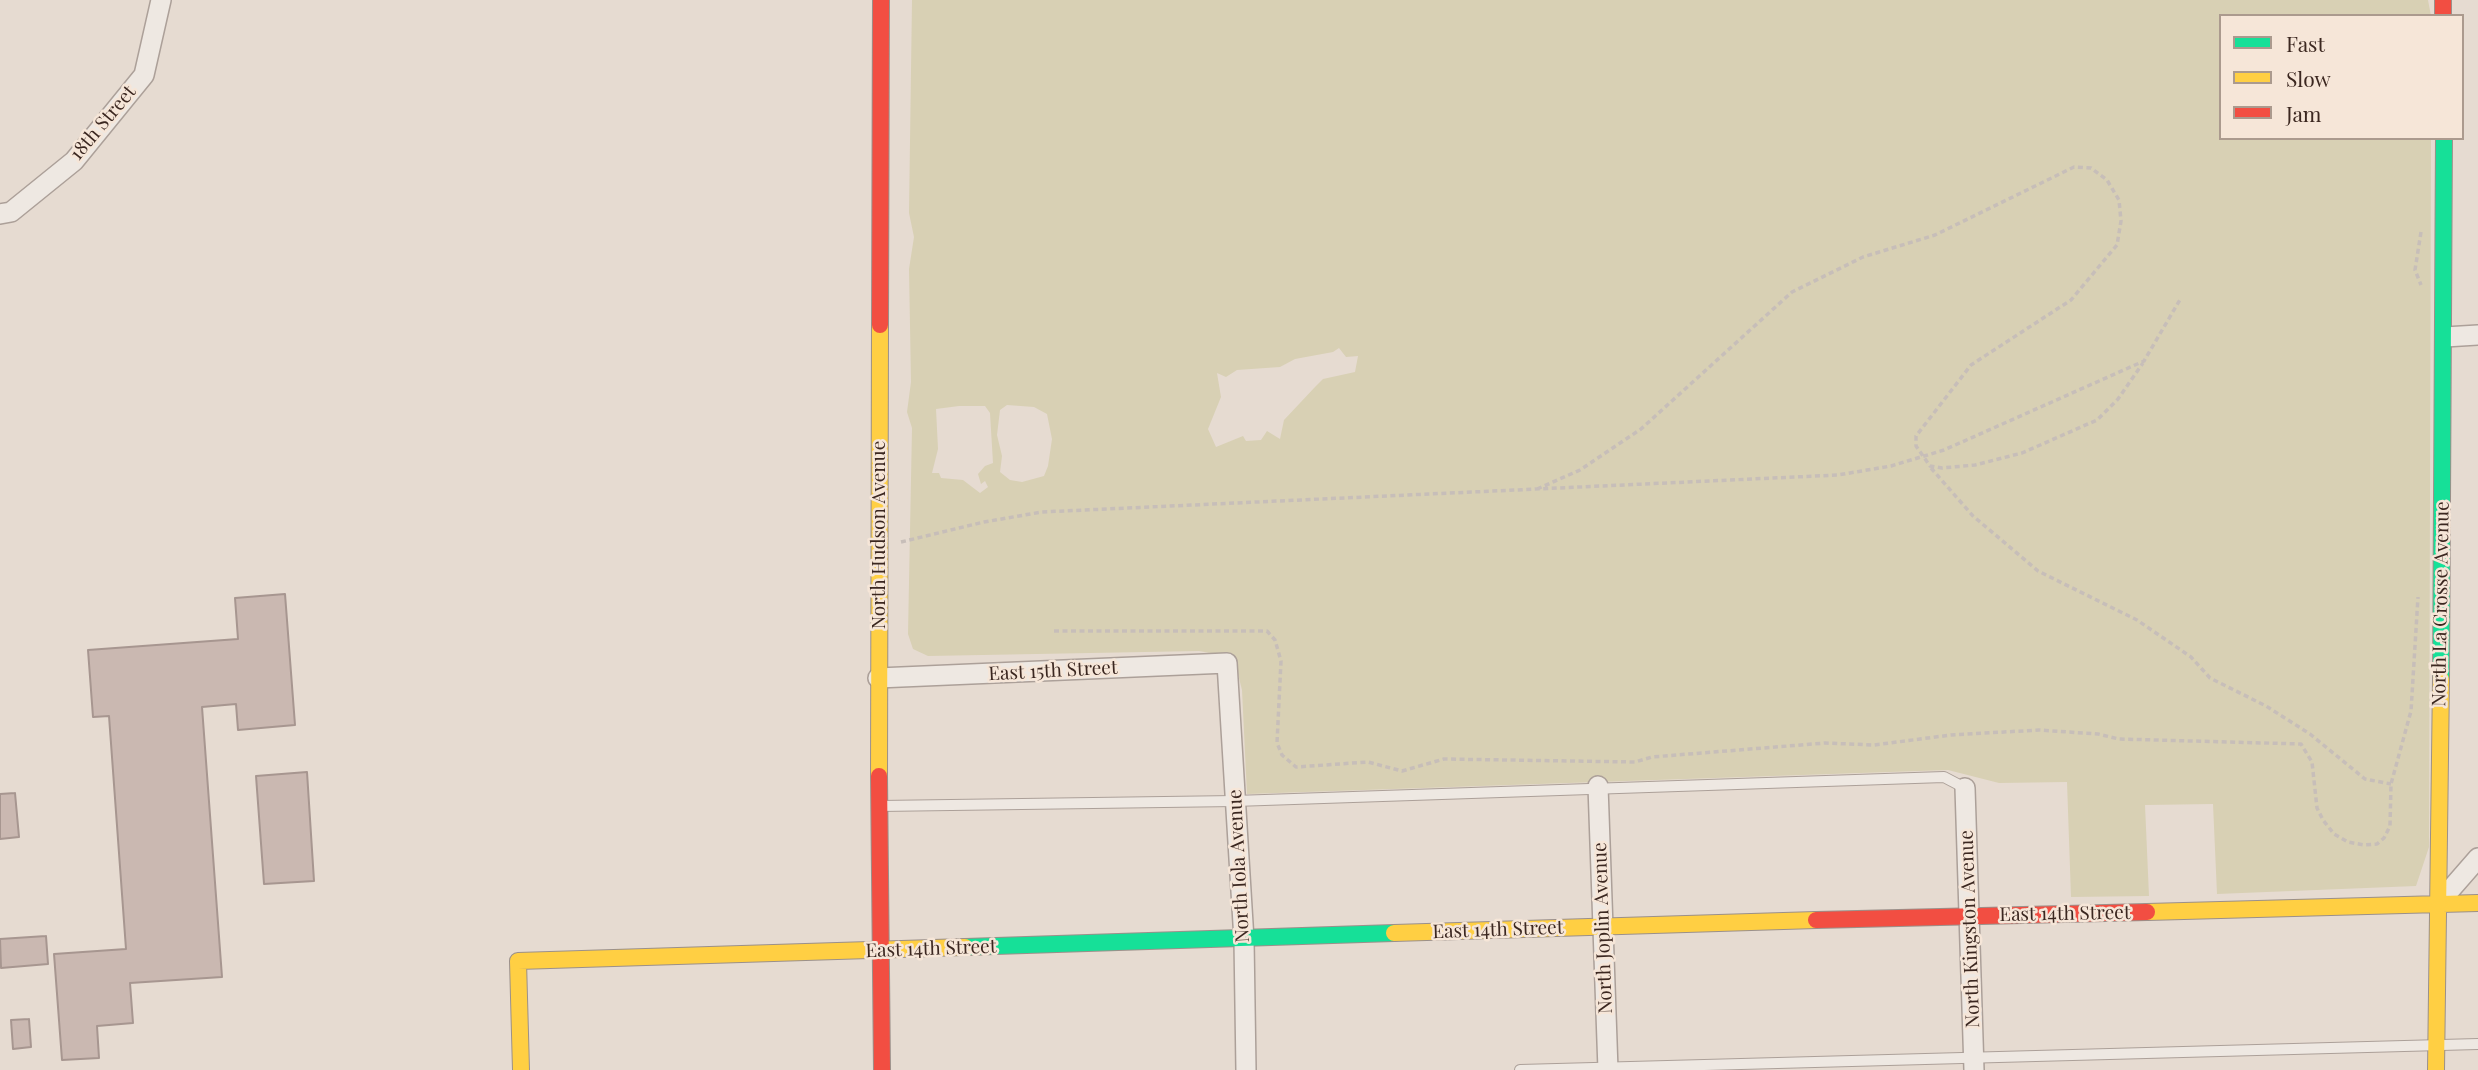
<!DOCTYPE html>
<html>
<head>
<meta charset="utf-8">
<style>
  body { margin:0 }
  #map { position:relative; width:2478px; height:1070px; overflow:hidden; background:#e6dbd1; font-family:"Playfair Display",serif }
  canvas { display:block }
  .legend { position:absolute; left:2219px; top:14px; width:245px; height:126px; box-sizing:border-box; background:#f6e6d8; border:2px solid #ab9a8e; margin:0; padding:9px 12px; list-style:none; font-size:21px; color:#3b2720 }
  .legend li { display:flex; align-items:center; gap:14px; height:35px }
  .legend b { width:35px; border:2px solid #ab9a8e }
</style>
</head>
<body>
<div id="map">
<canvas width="2478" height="1070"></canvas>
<ul class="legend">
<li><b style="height:9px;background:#16e098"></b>Fast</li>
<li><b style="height:9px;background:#ffcf43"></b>Slow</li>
<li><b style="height:9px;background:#f24e42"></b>Jam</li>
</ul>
</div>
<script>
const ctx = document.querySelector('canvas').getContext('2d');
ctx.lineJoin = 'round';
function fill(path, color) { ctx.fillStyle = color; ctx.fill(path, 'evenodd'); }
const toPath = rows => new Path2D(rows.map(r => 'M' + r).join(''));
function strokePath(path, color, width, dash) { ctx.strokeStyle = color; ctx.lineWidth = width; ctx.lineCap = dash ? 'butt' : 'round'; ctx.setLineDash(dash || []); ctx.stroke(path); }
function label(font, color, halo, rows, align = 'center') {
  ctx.font = font + ' "Playfair Display",serif'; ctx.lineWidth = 5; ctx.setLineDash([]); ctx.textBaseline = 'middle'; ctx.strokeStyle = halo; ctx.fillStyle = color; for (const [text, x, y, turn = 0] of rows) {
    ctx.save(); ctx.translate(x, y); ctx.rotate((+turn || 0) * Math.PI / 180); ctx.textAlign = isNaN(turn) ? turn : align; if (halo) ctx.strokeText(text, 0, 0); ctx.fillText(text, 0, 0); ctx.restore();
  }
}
const green = toPath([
  [912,0,2428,0,2431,16,2221,16,2221,138,2431,138,2429,847,2416,886,2217,894,2213,804,2145,805,2149,896,2071,897,2067,782,1999,783,1948,770,1247,794,1242,690,1236,666,1228,656,1199,651,928,656,913,649,908,634,912,428,907,412,911,382,909,269,914,237,909,213],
  [1339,348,1346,357,1358,356,1355,372,1323,379,1315,387,1284,420,1280,439,1267,431,1261,440,1246,441,1243,436,1216,447,1208,429,1221,397,1217,373,1226,377,1237,370,1280,367,1295,359,1333,352],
  [1007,405,1034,407,1047,414,1052,439,1048,466,1044,476,1022,482,1010,480,1000,472,1002,456,997,435,1000,410],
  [959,406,985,406,990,413,993,463,985,466,978,474,981,484,985,481,988,487,980,493,963,480,941,478,939,473,932,473,938,449,936,409]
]);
const building = toPath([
  [285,594,295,725,238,730,236,704,202,707,222,977,130,983,133,1023,97,1026,99,1058,62,1060,54,954,126,949,109,716,93,717,88,650,238,639,235,598,285,594],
  [307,772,314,881,264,884,256,776,307,772],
  [15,793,19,837,0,839,0,794,15,793],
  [46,936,48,964,1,968,0,939,46,936],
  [29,1019,31,1047,13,1049,11,1020,29,1019]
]);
const path = toPath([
  [2421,232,2415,270,2421,285],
  [1931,468,1973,516,2038,571,2137,620,2191,657,2210,678,2266,706,2310,734,2365,779,2391,784],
  [1537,489,1580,470,1641,429,1792,292,1863,257,1935,235,2074,167,2091,168,2107,180,2119,200,2121,221,2117,245,2071,300,1971,365,1916,436,1916,446,1930,466,1942,468,1975,465,2022,453,2097,420,2118,399,2143,363],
  [901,542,984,522,1042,512,1838,475,1891,466,1944,450,2144,361,2181,298],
  [1054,631,1267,631,1275,640,1281,661,1277,743,1282,755,1296,767,1368,762,1402,771,1444,759,1635,762,1652,757,1825,743,1874,745,1951,735,2039,730,2098,734,2119,739,2301,744,2312,762,2317,808,2323,820,2334,834,2348,842,2364,845,2377,844,2384,838,2390,826,2391,784,2411,711,2418,597]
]);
const lane = toPath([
  [880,806,1235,801,1944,777,1965,788],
  [1520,1070,2478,1044]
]);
const street = toPath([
  [0,214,11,212,74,161,144,75,161,0],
  [2445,337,2478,335],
  [878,678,1227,663,1244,940,1246,1070],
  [1598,786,1608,1070],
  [1965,788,1974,1070],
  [2437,905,2478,858]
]);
const fast = toPath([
  [2441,679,2444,138],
  [965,947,1394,933]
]);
const slow = toPath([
  [879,776,880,325],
  [2147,912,2478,903],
  [1394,933,1816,920],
  [521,1070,518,961,965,947],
  [2436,1070,2441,679]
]);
const jam = toPath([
  [2443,0,2443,16],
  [880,325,881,0],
  [879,776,882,1070],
  [1816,920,2147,912]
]);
const streetNames = [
  ["18th Street",103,123,-50],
  ["North Hudson Avenue",879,535,-90],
  ["North La Crosse Avenue",2441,604,-89],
  ["East 15th Street",1053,671,-3],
  ["North Iola Avenue",1239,866,-93],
  ["East 14th Street",2065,914,-1],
  ["North Joplin Avenue",1603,928,-92],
  ["North Kingston Avenue",1970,929,-92],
  ["East 14th Street",1498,930,-2],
  ["East 14th Street",931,949,-2]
];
fill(green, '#d8d0b4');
fill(building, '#cab8b1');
strokePath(building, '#a79690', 2);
strokePath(lane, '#aca099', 12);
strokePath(street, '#aca099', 22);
strokePath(fast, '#9b908a', 18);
strokePath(slow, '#9b908a', 18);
strokePath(jam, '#9b908a', 18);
strokePath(path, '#c7beb9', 3.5, [5, 3.5]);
strokePath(lane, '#eee8e2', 10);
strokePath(street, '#eee8e2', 19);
strokePath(fast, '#16e098', 16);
strokePath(slow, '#ffcf43', 16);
strokePath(jam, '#f24e42', 16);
label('19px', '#3b2720', '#f6e6d8', streetNames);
</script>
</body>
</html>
